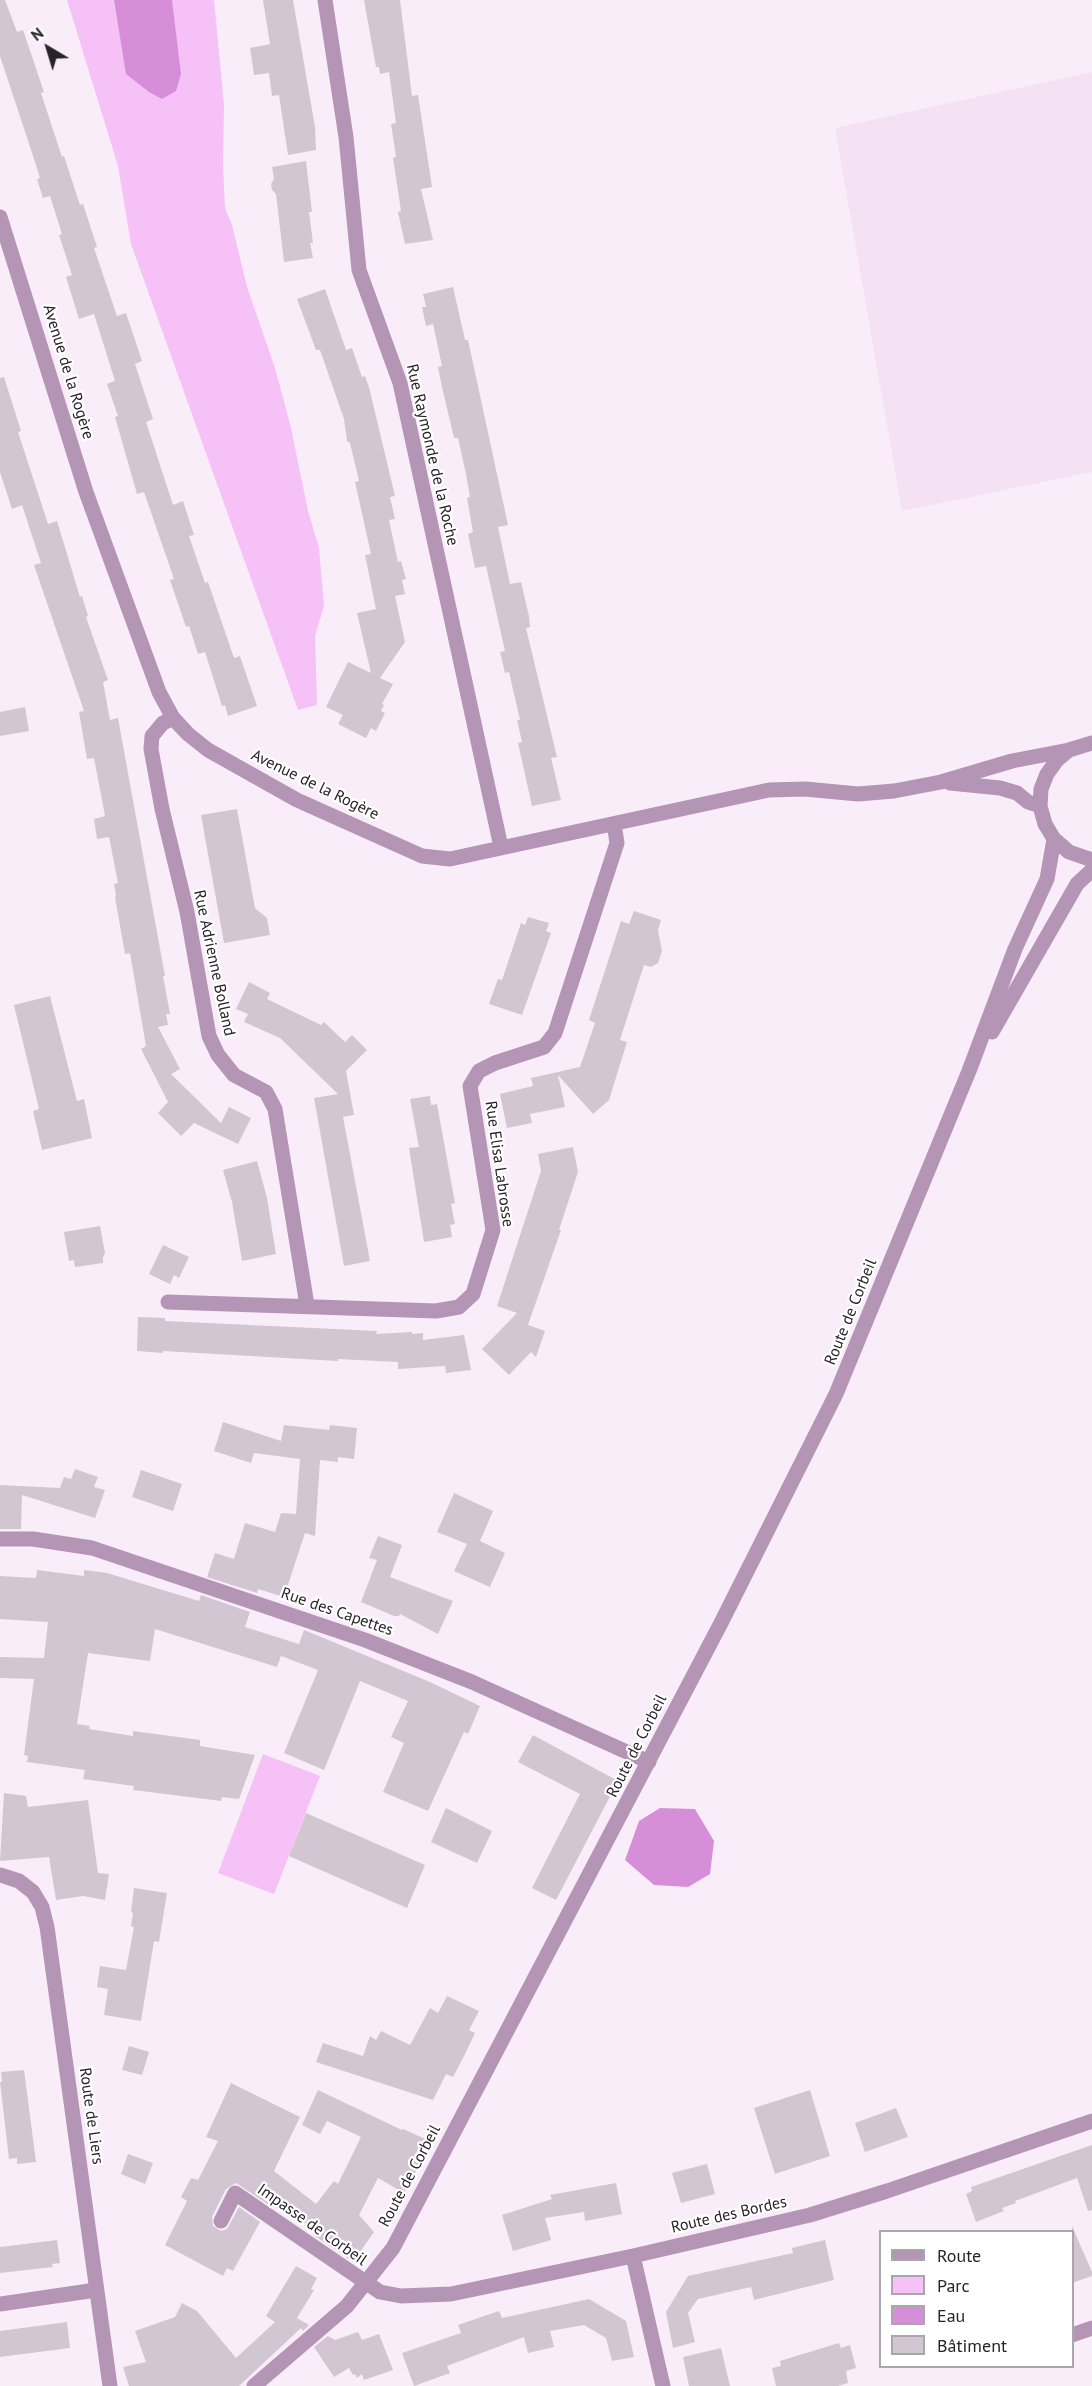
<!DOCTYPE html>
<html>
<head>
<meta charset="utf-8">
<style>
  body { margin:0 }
  #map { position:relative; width:1092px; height:2386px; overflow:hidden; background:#faedfa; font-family:"PT Sans",sans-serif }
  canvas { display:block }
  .legend { position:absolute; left:879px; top:2230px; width:195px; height:138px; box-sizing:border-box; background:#fff; border:2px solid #a9a7a9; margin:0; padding:8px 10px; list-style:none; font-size:18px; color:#282328 }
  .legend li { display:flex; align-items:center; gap:12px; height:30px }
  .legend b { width:30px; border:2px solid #a9a7a9 }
  .north { position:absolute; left:18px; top:18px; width:60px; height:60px; -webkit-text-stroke:4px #fff; paint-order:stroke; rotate:322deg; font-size:16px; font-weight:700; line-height:24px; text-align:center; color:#282328 }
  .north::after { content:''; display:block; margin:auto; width:21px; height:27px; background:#282328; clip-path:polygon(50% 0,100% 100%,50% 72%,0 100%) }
</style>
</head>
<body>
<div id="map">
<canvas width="1092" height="2386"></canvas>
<ul class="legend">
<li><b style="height:8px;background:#b595b5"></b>Route</li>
<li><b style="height:16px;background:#f5c1f6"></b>Parc</li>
<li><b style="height:16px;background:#d68ed8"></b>Eau</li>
<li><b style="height:16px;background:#d3c6d3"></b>Bâtiment</li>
</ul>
<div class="north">N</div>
</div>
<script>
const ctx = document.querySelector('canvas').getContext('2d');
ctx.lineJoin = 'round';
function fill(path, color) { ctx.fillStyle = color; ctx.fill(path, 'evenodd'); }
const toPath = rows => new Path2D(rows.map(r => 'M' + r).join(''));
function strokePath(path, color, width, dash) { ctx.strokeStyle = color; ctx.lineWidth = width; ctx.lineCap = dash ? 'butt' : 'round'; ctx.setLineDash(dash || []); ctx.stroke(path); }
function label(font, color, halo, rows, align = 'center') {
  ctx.font = font + ' "PT Sans",sans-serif'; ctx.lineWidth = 4.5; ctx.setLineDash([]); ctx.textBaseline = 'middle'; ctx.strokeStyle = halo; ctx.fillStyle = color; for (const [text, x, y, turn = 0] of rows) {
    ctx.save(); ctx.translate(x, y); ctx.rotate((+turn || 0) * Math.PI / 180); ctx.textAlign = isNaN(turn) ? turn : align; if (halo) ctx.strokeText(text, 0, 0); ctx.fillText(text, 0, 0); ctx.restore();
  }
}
const built = toPath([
  [1092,72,1092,472,902,511,835,128]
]);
const green = toPath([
  [67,0,214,0,224,105,223,164,225,208,232,225,247,287,275,368,291,428,308,511,319,548,324,606,315,636,317,705,298,710,131,244,118,166],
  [263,1754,320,1776,274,1894,218,1873]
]);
const water = toPath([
  [114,0,172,0,181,74,176,91,162,99,149,92,126,74],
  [660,1808,695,1809,714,1841,710,1874,688,1887,654,1885,625,1860,639,1821]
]);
const building = toPath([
  [0,0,5,0,17,32,23,30,44,92,41,93,62,157,64,156,80,205,83,204,97,247,94,248,117,316,126,313,142,361,135,364,153,419,146,422,173,505,183,501,194,535,189,536,205,583,208,582,234,658,240,656,257,706,228,716,225,705,222,706,205,652,198,654,189,626,186,627,170,580,174,579,144,492,137,494,115,417,118,416,107,384,115,381,94,314,79,319,66,277,72,275,59,235,62,234,50,196,43,198,37,179,40,178,36,165,0,56],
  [263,0,293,0,315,127,316,150,288,155,279,95,272,96,269,73,254,75,250,48,270,44],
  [364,0,400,0,412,96,418,95,432,187,421,189,433,240,405,244,398,212,401,211,393,158,396,157,391,124,396,123,389,72,380,74,379,67,376,67],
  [306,161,312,212,309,212,313,243,310,243,313,258,284,262,276,194,272,190,271,184,274,179,272,167],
  [453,287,465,340,468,340,508,525,498,527,510,584,521,582,529,616,530,627,526,628,557,757,551,758,561,800,532,806,518,743,522,742,517,720,520,720,509,672,505,673,500,652,505,651,486,566,475,568,468,534,473,532,467,498,470,497,466,474,458,438,454,438,442,387,438,367,442,366,433,324,426,326,422,307,426,307,423,294],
  [325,289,346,350,352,348,362,377,365,376,369,387,395,496,390,497,395,519,389,520,398,562,401,561,406,579,402,580,405,594,395,596,405,642,380,678,393,684,382,704,384,705,381,711,385,713,376,731,371,728,366,738,338,724,343,715,326,707,348,662,371,673,357,613,376,609,365,555,371,554,355,482,359,481,350,443,347,441,344,419,320,350,316,350,297,299],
  [4,377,21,431,18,432,48,524,57,521,80,597,82,596,88,616,86,617,108,680,103,682,110,720,118,718,165,976,163,976,170,1014,166,1014,168,1025,158,1027,180,1069,171,1074,221,1123,229,1107,251,1118,238,1144,194,1123,181,1136,158,1113,168,1102,141,1049,146,1046,130,953,125,954,115,897,116,896,114,884,118,883,109,837,97,839,94,819,105,816,94,758,87,759,79,712,84,711,34,565,41,563,22,505,12,509,0,472,0,378],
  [25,707,29,731,0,736,0,712],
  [237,809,255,908,267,918,270,935,224,943,201,815],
  [634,911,661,920,658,930,662,951,658,963,651,967,644,965,620,1040,627,1042,609,1100,593,1114,558,1075,565,1107,530,1114,532,1123,507,1128,500,1094,533,1086,531,1078,580,1067,595,1023,589,1020,621,921,629,924],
  [528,917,549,923,546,931,551,933,522,1015,489,1004,498,979,502,980,521,923,525,925],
  [249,982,270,993,267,999,321,1025,324,1022,345,1042,352,1035,367,1050,346,1071,354,1115,343,1117,370,1261,344,1266,314,1098,338,1094,280,1038,244,1022,248,1014,236,1009],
  [50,996,77,1101,84,1099,92,1138,42,1150,33,1111,39,1109,14,1005],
  [430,1096,431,1105,437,1104,455,1203,451,1204,455,1224,450,1225,452,1237,424,1242,409,1148,419,1147,410,1099],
  [573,1147,578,1172,559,1230,561,1230,528,1325,545,1331,536,1357,531,1352,509,1375,482,1349,517,1313,497,1306,541,1171,538,1154],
  [257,1161,267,1198,276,1254,242,1261,232,1202,223,1170],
  [100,1226,105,1253,103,1257,103,1263,75,1267,74,1260,69,1261,64,1232],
  [163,1245,189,1257,179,1278,174,1275,170,1284,149,1274],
  [138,1317,165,1318,165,1321,377,1331,376,1334,412,1332,412,1334,423,1333,423,1340,464,1335,471,1370,446,1373,445,1366,398,1369,398,1362,338,1359,338,1361,163,1351,163,1353,137,1351],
  [223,1422,281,1441,284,1425,329,1430,330,1425,357,1428,354,1459,338,1457,338,1462,320,1460,315,1536,305,1533,284,1597,258,1589,257,1593,207,1577,215,1553,234,1559,245,1523,275,1532,281,1513,296,1514,300,1459,254,1453,251,1463,214,1451],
  [75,1469,98,1477,94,1487,105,1490,95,1518,22,1495,21,1529,0,1529,0,1485,60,1488,64,1477,71,1479],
  [141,1470,182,1484,173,1511,132,1497],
  [454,1493,493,1511,480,1541,505,1553,490,1587,454,1571,467,1544,437,1532],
  [378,1536,402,1545,390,1577,453,1601,438,1634,400,1614,399,1616,394,1616,361,1602,377,1560,369,1558],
  [37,1570,84,1576,84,1570,107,1573,199,1601,201,1595,250,1612,245,1627,299,1644,304,1630,309,1632,430,1682,480,1706,468,1734,464,1732,428,1811,383,1792,404,1743,391,1737,408,1701,360,1681,324,1770,284,1753,318,1670,281,1656,277,1667,155,1629,150,1661,88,1653,77,1724,90,1726,89,1729,133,1736,133,1731,200,1740,200,1746,255,1755,239,1799,222,1797,221,1801,133,1790,134,1786,83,1779,85,1770,27,1762,28,1756,24,1755,34,1679,0,1678,0,1657,44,1658,48,1622,0,1619,0,1576,36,1578],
  [533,1735,618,1781,556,1900,532,1888,580,1794,518,1762],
  [4,1793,26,1796,28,1807,88,1800,98,1873,109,1874,105,1900,83,1896,56,1900,49,1857,0,1861],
  [446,1808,492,1831,477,1863,431,1842],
  [306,1813,425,1865,407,1908,289,1856],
  [134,1888,167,1893,159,1942,154,1941,141,2021,104,2015,108,1989,97,1987,100,1966,126,1970,134,1927,131,1926,133,1913,131,1912],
  [447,1996,479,2011,469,2030,475,2033,464,2056,453,2077,446,2074,433,2100,316,2062,323,2043,363,2056,370,2036,376,2040,381,2031,410,2045,430,2008,438,2013],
  [129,2046,149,2052,142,2075,122,2070],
  [24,2070,36,2162,17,2164,17,2158,9,2159,0,2082,2,2082,1,2072],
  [231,2083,300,2117,274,2171,316,2204,334,2181,338,2184,361,2137,327,2121,320,2134,302,2125,318,2090,402,2130,403,2129,432,2142,404,2193,378,2178,359,2215,374,2232,353,2262,315,2236,291,2205,285,2214,271,2203,269,2205,236,2183,226,2189,212,2217,213,2226,221,2231,227,2229,239,2207,260,2222,233,2271,227,2268,223,2276,165,2245,187,2201,181,2197,191,2178,198,2180,218,2141,206,2137],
  [810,2090,830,2156,775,2174,754,2108],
  [896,2108,908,2137,865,2152,855,2123],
  [1092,2145,1092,2210,1088,2211,1077,2178,1015,2201,1016,2203,1002,2208,1004,2211,976,2222,966,2194,972,2191,971,2187],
  [128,2154,153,2163,145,2184,121,2174],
  [707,2164,715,2194,681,2203,672,2173],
  [616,2183,622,2214,585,2221,584,2212,545,2218,551,2240,513,2251,502,2215,552,2199,550,2195],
  [1072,2226,1092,2272,1092,2276,1072,2283],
  [57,2240,60,2263,52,2264,53,2267,0,2273,0,2247],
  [825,2240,834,2280,754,2300,751,2287,698,2299,688,2313,695,2342,673,2348,666,2312,688,2276,793,2253,792,2248],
  [296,2266,317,2278,311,2289,314,2290,297,2318,309,2325,303,2331,301,2328,239,2386,129,2386,123,2367,146,2362,135,2331,175,2317,182,2303,197,2311,236,2358,275,2322,266,2316],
  [589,2299,626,2321,634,2357,612,2361,606,2338,584,2325,550,2331,554,2347,528,2353,524,2337,447,2366,450,2373,414,2386,402,2353,461,2333,458,2325,499,2311,502,2318],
  [67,2322,70,2348,0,2357,0,2331],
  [358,2332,362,2340,379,2334,393,2370,364,2380,362,2374,357,2378,355,2374,353,2375,349,2368,334,2377,314,2347,328,2336,335,2340],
  [839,2343,841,2348,850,2345,856,2368,846,2371,848,2383,838,2386,776,2386,772,2368,781,2366,780,2361],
  [721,2348,730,2386,689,2386,683,2357]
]);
const minor = toPath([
  [325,0,346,137,359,270,400,383,501,847],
  [0,217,86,492,159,692,173,718,188,734,208,750,297,800,422,856,450,859,769,790,805,789,858,794,894,791,941,782,1012,761,1069,750],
  [173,718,163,723,152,736,151,749,162,809,187,912,209,1036,218,1055,234,1075,266,1092,275,1109,307,1305],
  [1092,743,1069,750,1057,760,1047,774,1041,789,1040,806,1045,824,1054,839,1069,852,1092,860],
  [950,783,1000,788,1017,793,1028,802,1040,806],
  [992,1032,1077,884,1092,870],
  [168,1302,436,1311,459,1307,473,1294,493,1230,470,1086,479,1071,495,1063,544,1047,555,1033,617,843,614,824],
  [0,1539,33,1539,92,1548,365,1640,472,1682,649,1762],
  [0,1875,19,1881,33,1892,42,1907,47,1927,110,2386],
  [221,2221,235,2193,380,2292,401,2296,451,2294,633,2256,810,2215,887,2191,1092,2121],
  [633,2256,663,2386],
  [0,2304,96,2290],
  [1072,2335,1092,2328],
  [254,2386,347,2306,393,2248,721,1623,836,1394,969,1071,1015,949,1047,879,1054,839]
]);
const streetNames = [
  ["Avenue de la Rogère",68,372,73],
  ["Rue Raymonde de la Roche",432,455,77],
  ["Avenue de la Rogère",315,785,26],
  ["Rue Adrienne Bolland",214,963,78],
  ["Rue Elisa Labrosse",499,1164,82],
  ["Route de Corbeil",851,1312,-68],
  ["Rue des Capettes",337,1612,19],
  ["Route de Corbeil",637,1746,-63],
  ["Route de Liers",91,2116,82],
  ["Route de Corbeil",410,2176,-62],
  ["Route des Bordes",729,2215,-13],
  ["Impasse de Corbeil",312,2225,35]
];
fill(built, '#f4e1f4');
fill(green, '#f5c1f6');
fill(water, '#d68ed8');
fill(building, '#d3c6d3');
strokePath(minor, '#b595b5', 15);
label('16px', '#282328', '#fff', streetNames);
</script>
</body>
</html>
